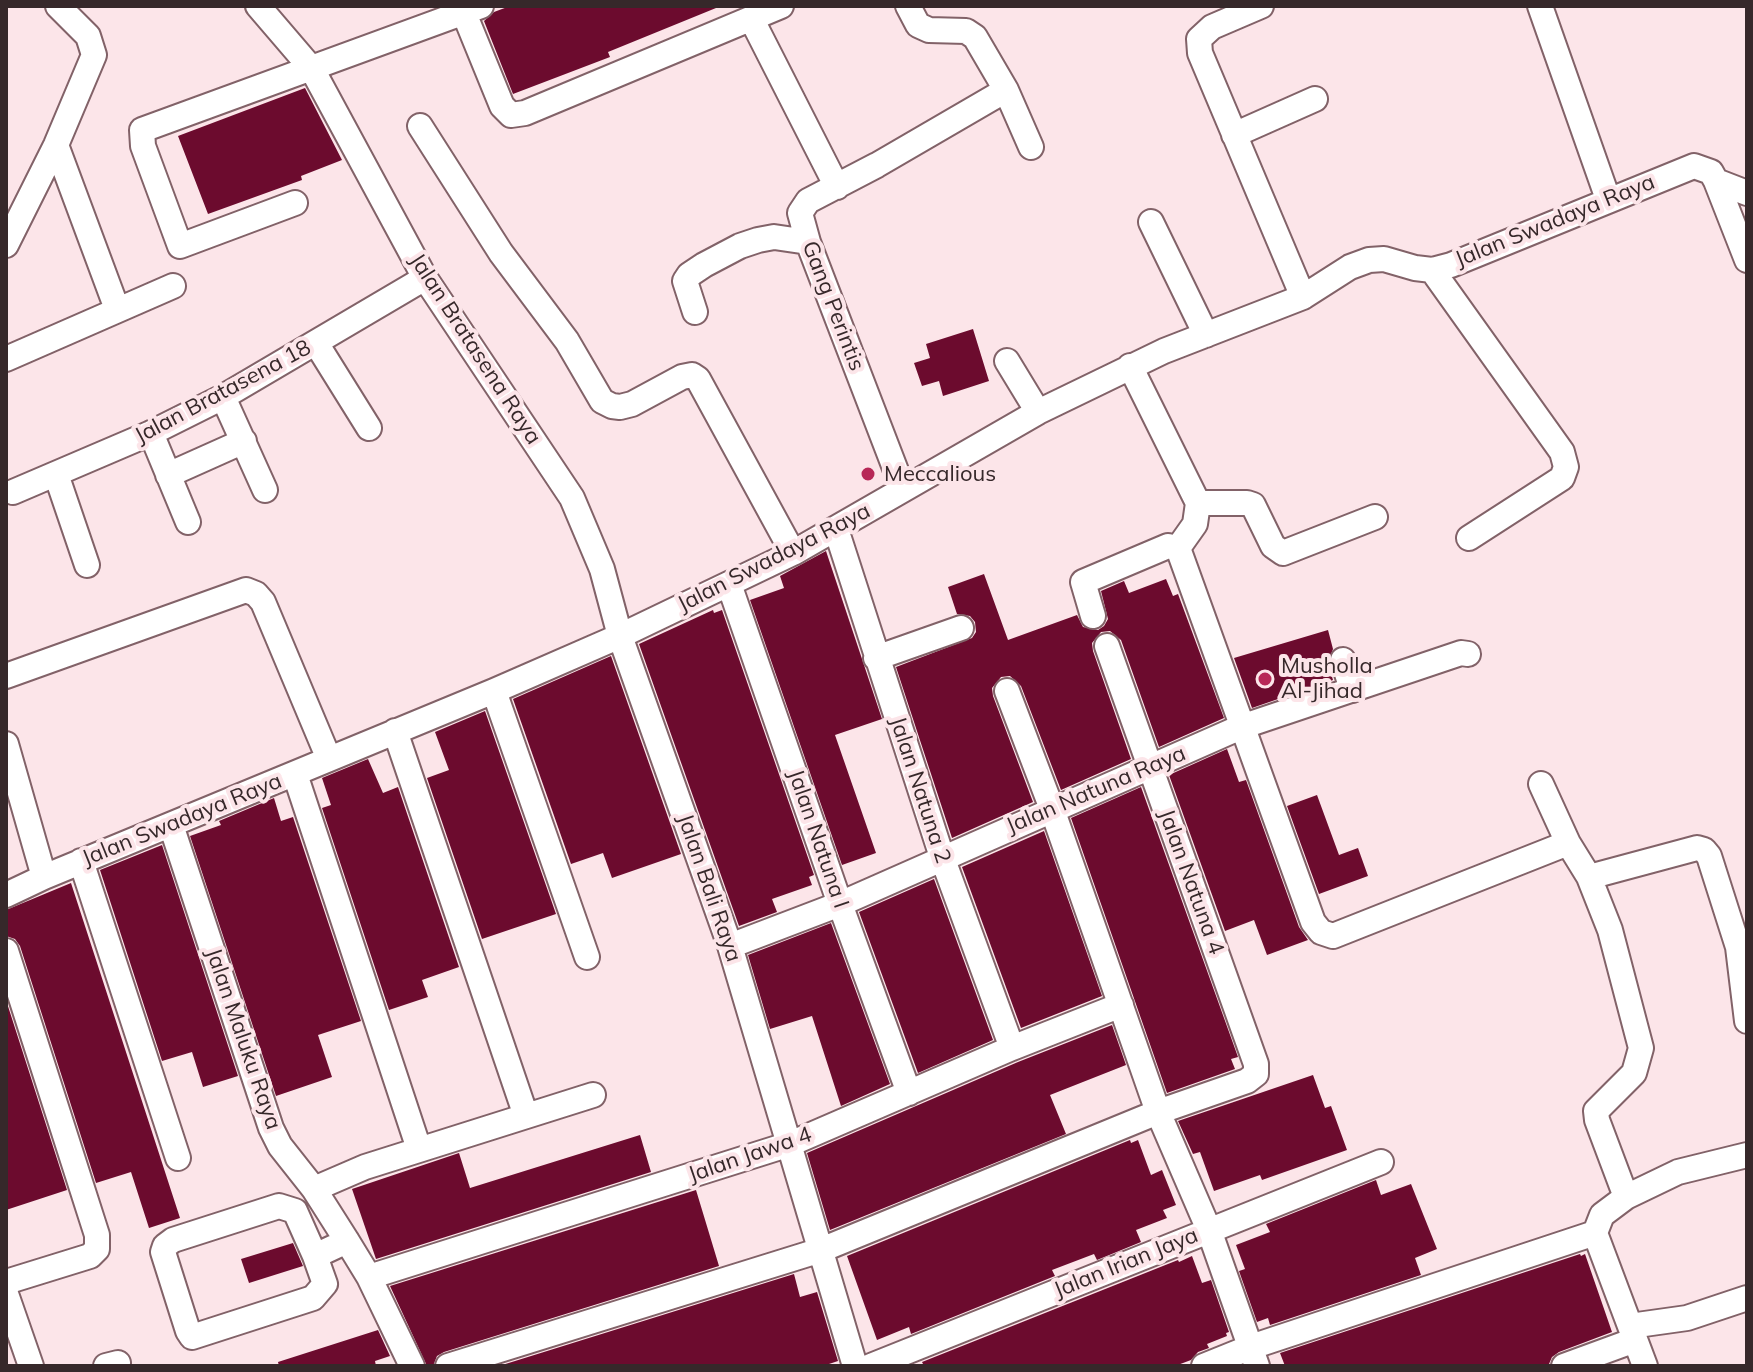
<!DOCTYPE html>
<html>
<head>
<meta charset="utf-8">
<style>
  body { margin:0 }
  #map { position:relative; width:1753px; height:1372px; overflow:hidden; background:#fce5e9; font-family:Mulish,sans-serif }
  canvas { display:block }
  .frame { position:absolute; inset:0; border:8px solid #36282a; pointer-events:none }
</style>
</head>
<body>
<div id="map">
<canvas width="1753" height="1372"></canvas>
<div class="frame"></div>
</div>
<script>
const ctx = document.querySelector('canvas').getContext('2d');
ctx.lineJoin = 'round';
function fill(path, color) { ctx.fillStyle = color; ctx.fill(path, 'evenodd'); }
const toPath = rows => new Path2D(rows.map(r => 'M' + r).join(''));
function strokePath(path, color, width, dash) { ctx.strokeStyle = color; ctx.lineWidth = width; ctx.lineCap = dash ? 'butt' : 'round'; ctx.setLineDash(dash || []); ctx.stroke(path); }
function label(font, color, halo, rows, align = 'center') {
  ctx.font = font + ' Mulish,sans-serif'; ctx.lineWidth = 8; ctx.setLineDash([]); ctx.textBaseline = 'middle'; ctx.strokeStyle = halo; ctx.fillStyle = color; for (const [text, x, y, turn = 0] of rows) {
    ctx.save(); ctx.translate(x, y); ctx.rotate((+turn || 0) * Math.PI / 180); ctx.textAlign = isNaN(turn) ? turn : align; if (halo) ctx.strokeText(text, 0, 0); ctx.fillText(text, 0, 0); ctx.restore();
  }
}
const building = toPath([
  [510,6,716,6,716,8,608,52,610,57,513,94,484,21,494,12],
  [305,88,342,160,301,176,302,180,208,214,178,136],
  [973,329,989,381,943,396,939,381,922,386,914,363,930,358,926,344],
  [826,551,882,719,835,735,876,853,842,865,750,600,784,588,780,576],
  [984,574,1008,640,1077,615,1083,627,1098,630,1104,626,1108,619,1101,591,1124,581,1129,593,1166,579,1173,596,1178,594,1224,718,1159,747,1121,640,1110,631,1101,632,1092,643,1093,651,1131,759,1061,790,1021,686,1010,676,1001,677,992,688,993,696,1033,802,952,838,896,667,972,638,976,632,975,622,970,616,957,614,948,587],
  [713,610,714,613,722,610,814,875,809,877,812,885,772,899,777,912,739,926,639,644],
  [1328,630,1333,649,1328,664,1333,680,1252,708,1234,658],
  [611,656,681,854,612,878,603,853,571,864,513,699],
  [485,711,556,914,482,939,427,778,449,770,435,732],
  [1227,749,1239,782,1246,780,1299,927,1308,940,1267,955,1254,920,1225,931,1169,775],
  [368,759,383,793,398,787,459,967,422,980,428,997,389,1010,322,808,331,805,322,778],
  [1141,787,1238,1057,1231,1059,1235,1069,1167,1093,1071,818],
  [1317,795,1339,855,1358,848,1368,876,1319,894,1287,806],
  [274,798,281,821,293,817,361,1021,318,1035,332,1077,276,1096,190,836,221,825,219,821],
  [1044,831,1102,996,1021,1028,962,867],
  [162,845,238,1076,203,1087,192,1052,162,1061,100,870],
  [934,879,993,1040,918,1073,859,912],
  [71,883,180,1218,149,1228,131,1172,96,1183,20,946,15,939,6,936,6,910],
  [831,923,890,1084,841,1106,812,1016,770,1029,748,955],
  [6,1000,67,1190,6,1210],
  [1112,1025,1126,1065,1050,1095,1066,1134,830,1230,807,1153,1018,1062],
  [1313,1075,1325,1108,1331,1106,1347,1150,1262,1180,1260,1175,1214,1191,1200,1152,1193,1154,1178,1121],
  [640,1135,651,1172,376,1259,352,1189,459,1153,470,1188],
  [1130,1140,1131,1143,1138,1140,1151,1175,1162,1170,1176,1205,1163,1210,1167,1218,1136,1230,1141,1242,1097,1260,1094,1254,1052,1270,1055,1276,911,1334,909,1327,877,1340,847,1256],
  [1376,1180,1381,1195,1411,1184,1437,1249,1415,1258,1421,1275,1270,1325,1268,1318,1257,1322,1239,1271,1245,1269,1236,1245,1270,1232,1266,1224],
  [696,1190,719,1266,444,1352,437,1356,433,1366,427,1366,390,1286],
  [293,1243,303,1266,249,1283,241,1259],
  [1580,1254,1581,1256,1585,1254,1612,1332,1559,1352,1552,1357,1549,1364,1542,1366,1285,1366,1280,1353],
  [1192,1256,1202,1283,1211,1280,1229,1332,1226,1333,1227,1336,1207,1344,1209,1348,1198,1352,1191,1360,1175,1366,924,1366,922,1362,1178,1260,1179,1262],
  [794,1274,800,1297,817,1292,838,1361,823,1366,499,1366],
  [378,1330,390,1356,375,1361,376,1366,279,1366,278,1362]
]);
const minor = toPath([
  [258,6,312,69,425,278,572,498,602,569,620,636,730,946,855,1366],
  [908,6,918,25,929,30,966,31,975,37,1006,90,1031,147],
  [1261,6,1212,27,1199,39,1200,53,1303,297],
  [1540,6,1608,199],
  [464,13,502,106,511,115,525,113,781,6],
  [752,20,837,187],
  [420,126,501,253,567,341,602,401,612,406,620,407,632,404,682,377,692,375,698,379,793,553],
  [1234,135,1315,99],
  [56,145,117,309],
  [1716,181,1747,193],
  [295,203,180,246,143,146,142,130,481,6],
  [1151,222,1206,335],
  [6,245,56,145,94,55,88,36,58,6],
  [1432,270,1562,452,1566,467,1562,478,1469,538],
  [695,312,685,281,689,275,704,265,740,246,758,240,774,237,808,242],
  [316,343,369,428],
  [6,359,173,286],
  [1007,361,1038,412],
  [1130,366,1198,503,1195,524,1178,548],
  [223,397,265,490],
  [151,433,188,522],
  [56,474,87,565],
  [168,475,244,441],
  [903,489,808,242,800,213,808,201,877,165,1006,90],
  [13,492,151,433,223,397,425,278],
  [1198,503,1247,503,1253,505,1273,546,1283,553,1375,517],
  [836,529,942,857,1012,1048],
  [1178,548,1313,922,1321,932,1333,936,1568,843],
  [729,584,840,904,909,1093],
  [1093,616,1083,582,1168,546,1178,548],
  [876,658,961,628],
  [1343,660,1352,690],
  [6,676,246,590,256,594,263,602,329,759],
  [494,691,587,957],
  [1007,691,1052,809,1158,1112,1209,1230,1257,1366],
  [395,731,526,1116],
  [6,744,44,877],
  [295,774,419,1149],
  [1541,784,1568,843,1589,877,1610,930,1641,1048,1634,1073,1596,1111,1597,1120,1626,1197],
  [171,825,271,1128,280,1146,314,1189,347,1241,369,1277,412,1366],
  [81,861,178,1158],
  [1589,877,1697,848,1704,850,1709,856,1738,947,1747,1021],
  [6,895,44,877,494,691,620,636,793,553,1038,412,1164,351,1303,297,1350,267,1369,260,1384,259,1415,268,1432,270,1451,265,1694,166,1711,172,1716,181,1747,260],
  [730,946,840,904,1241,727,1461,653,1468,654],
  [6,951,97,1235,97,1249,90,1256,6,1282],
  [314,1189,365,1167,593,1095],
  [1595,1233,1602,1215,1626,1197,1678,1172,1747,1155],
  [1595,1233,1645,1366],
  [315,1256,295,1211,279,1206,173,1240,165,1246,163,1252,188,1331,192,1337,313,1298,325,1284,315,1256,347,1241],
  [369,1277,790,1144,1012,1048,1121,1005],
  [6,1294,31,1366],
  [1630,1326,1687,1318,1747,1298],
  [106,1366,118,1363],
  [448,1366,821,1250,1158,1112,1247,1081,1256,1074,1256,1064,1107,646],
  [871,1366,1381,1162],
  [1204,1366,1251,1347,1595,1233],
  [1564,1366,1635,1340]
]);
const markers = [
  [868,474,8,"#b72857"],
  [1265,679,8,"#b72857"]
];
const streetNames = [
  ["Jalan Swadaya Raya",1555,221,-22],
  ["Gang Perintis",833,306,69],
  ["Jalan Bratasena Raya",475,349,57],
  ["Jalan Bratasena 18",223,392,-28],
  ["Jalan Swadaya Raya",774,558,-27],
  ["Jalan Natuna 2",920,790,72],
  ["Jalan Natuna Raya",1096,790,-23],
  ["Jalan Swadaya Raya",182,820,-22],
  ["Jalan Natuna I",818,839,71],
  ["Jalan Natuna 4",1191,882,70],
  ["Jalan Bali Raya",709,888,71],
  ["Jalan Maluku Raya",243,1039,71],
  ["Jalan Jawa 4",750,1155,-19],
  ["Jalan Irian Jaya",1126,1263,-22]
];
const poiNames = [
  ["Meccalious",884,474],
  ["Musholla",1281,666],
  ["Al-Jihad",1281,691]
];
fill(building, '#6c0b2e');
strokePath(minor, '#826268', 28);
strokePath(minor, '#fff', 24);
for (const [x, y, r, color] of markers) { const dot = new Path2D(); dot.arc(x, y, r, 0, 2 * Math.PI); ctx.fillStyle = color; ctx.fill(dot); strokePath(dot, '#fce5e9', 3); }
label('22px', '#36282a', '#fce5e9', streetNames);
label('22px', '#36282a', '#fce5e9', poiNames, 'left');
</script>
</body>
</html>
